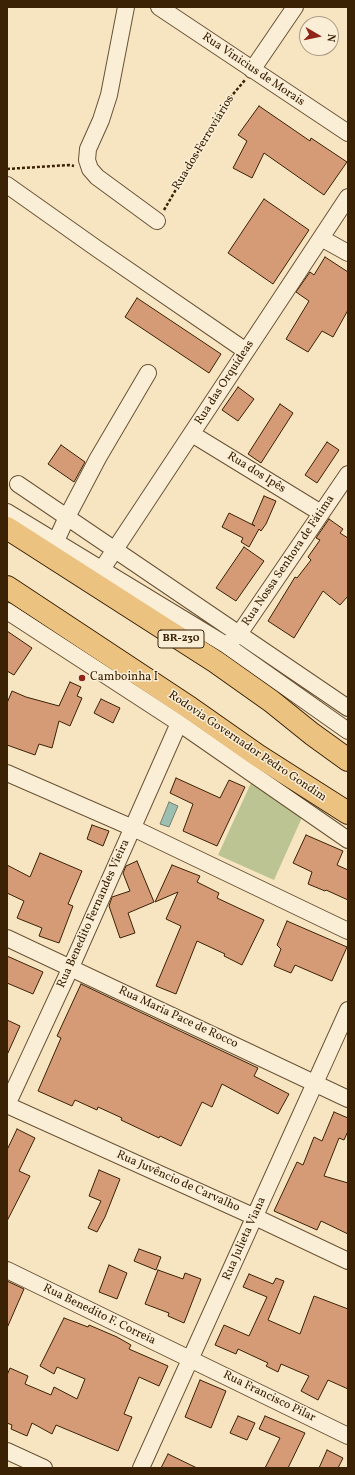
<!DOCTYPE html>
<html>
<head>
<meta charset="utf-8">
<style>
  body { margin:0 }
  #map { position:relative; width:355px; height:1475px; overflow:hidden; background:#f7e5c2; font-family:Vollkorn,serif }
  canvas { display:block }
  .frame { position:absolute; inset:0; border:8px solid #3b2205; pointer-events:none }
  .north { position:absolute; left:299px; top:16px; width:40px; height:40px; box-sizing:border-box; background:#faeed7; border:1px solid #ae9c83; border-radius:50%; rotate:99deg; font-size:11px; font-weight:700; line-height:16px; text-align:center; color:#3b2205 }
  .north::after { content:''; display:block; margin:auto; width:14px; height:18px; background:#8f2418; clip-path:polygon(50% 0,100% 100%,50% 72%,0 100%) }
</style>
</head>
<body>
<div id="map">
<canvas width="355" height="1475"></canvas>
<div class="frame"></div>
<div class="north">N</div>
</div>
<script>
const ctx = document.querySelector('canvas').getContext('2d');
ctx.lineJoin = 'round';
function fill(path, color) { ctx.fillStyle = color; ctx.fill(path, 'evenodd'); }
const toPath = rows => new Path2D(rows.map(r => 'M' + r).join(''));
function strokePath(path, color, width, dash) { ctx.strokeStyle = color; ctx.lineWidth = width; ctx.lineCap = dash ? 'butt' : 'round'; ctx.setLineDash(dash || []); ctx.stroke(path); }
function label(font, color, halo, rows, align = 'center') {
  ctx.font = font + ' Vollkorn,serif'; ctx.lineWidth = 3; ctx.setLineDash([]); ctx.textBaseline = 'middle'; ctx.strokeStyle = halo; ctx.fillStyle = color; for (const [text, x, y, turn = 0] of rows) {
    ctx.save(); ctx.translate(x, y); ctx.rotate((+turn || 0) * Math.PI / 180); ctx.textAlign = isNaN(turn) ? turn : align; if (halo) ctx.strokeText(text, 0, 0); ctx.fillText(text, 0, 0); ctx.restore();
  }
}
const green = toPath([
  [251,783,304,813,274,880,218,855]
]);
const water = toPath([
  [169,802,178,806,169,827,160,824,169,802]
]);
const building = toPath([
  [259,106,310,141,311,138,347,162,324,195,264,153,252,178,233,168,247,141,238,135,259,106],
  [264,199,309,230,273,284,228,253,264,199],
  [325,257,348,272,348,310,333,337,322,331,308,352,286,339,309,301,296,292,310,272,314,275,325,257],
  [137,298,221,354,209,373,125,317,137,298],
  [238,387,254,399,238,421,222,410,238,387],
  [280,404,293,413,261,463,248,454,280,404],
  [327,442,339,450,317,483,305,475,327,442],
  [61,445,85,462,74,482,48,464,61,445],
  [264,496,276,501,266,524,261,531,259,529,249,547,241,542,243,538,222,527,229,513,255,526,252,524,264,496],
  [329,519,343,529,340,533,348,538,348,596,340,605,323,591,294,638,268,621,295,577,297,578,311,560,308,557,320,540,316,538,329,519],
  [244,547,264,561,236,601,216,588,244,547],
  [7,631,32,648,14,675,7,671,7,631],
  [70,682,81,687,77,696,82,698,70,726,59,721,52,748,39,744,35,755,7,745,7,703,12,691,26,697,59,706,70,682],
  [101,699,120,708,113,723,94,713,101,699],
  [176,778,220,798,229,780,245,787,217,846,183,831,193,804,170,793,176,778],
  [92,825,109,831,103,846,87,839,92,825],
  [306,835,343,851,337,865,348,870,348,900,326,890,325,891,308,884,312,872,293,863,306,835],
  [40,853,82,871,68,904,73,906,59,943,39,936,42,928,17,918,24,901,7,893,7,865,30,877,40,853],
  [137,861,154,902,128,913,135,933,120,938,109,906,112,897,130,891,123,873,126,866,137,861],
  [172,865,200,876,197,882,219,893,217,898,264,920,242,965,224,956,225,954,197,941,176,994,156,986,181,926,166,919,178,892,155,902,172,865],
  [287,921,347,947,332,981,295,965,291,973,274,966,281,949,277,945,287,921],
  [7,956,43,972,33,994,7,983,7,956],
  [81,984,258,1068,254,1076,289,1094,278,1114,222,1084,212,1107,202,1102,181,1146,160,1136,159,1138,121,1120,122,1118,98,1107,97,1110,75,1100,72,1106,38,1091,61,1038,57,1036,81,984],
  [7,1020,20,1026,7,1055,7,1020],
  [334,1112,348,1118,348,1131,344,1140,339,1138,324,1176,348,1183,348,1234,321,1221,317,1230,274,1211,297,1162,303,1165,314,1137,322,1141,334,1112],
  [17,1129,35,1138,19,1171,30,1176,7,1221,7,1150,17,1129],
  [99,1170,120,1179,105,1217,97,1232,88,1228,101,1201,89,1196,99,1170],
  [139,1249,161,1257,156,1270,134,1261,139,1249],
  [109,1265,127,1273,117,1299,99,1292,109,1265],
  [158,1270,183,1279,185,1273,201,1279,184,1323,168,1316,169,1313,145,1304,158,1270],
  [249,1274,273,1284,276,1278,284,1281,268,1320,300,1334,314,1296,348,1309,348,1389,328,1380,318,1400,301,1391,309,1376,281,1364,278,1372,266,1366,268,1363,238,1349,236,1354,215,1345,224,1325,249,1336,267,1297,243,1287,249,1274],
  [7,1281,24,1289,7,1328,7,1281],
  [64,1318,88,1327,89,1325,117,1337,131,1345,129,1349,168,1366,159,1386,139,1377,124,1414,132,1417,118,1451,56,1425,52,1434,32,1423,27,1436,11,1429,12,1425,7,1423,7,1375,10,1368,28,1376,25,1384,51,1395,54,1387,77,1399,85,1379,57,1367,54,1374,40,1366,64,1318],
  [200,1380,226,1391,211,1428,185,1417,200,1380],
  [238,1416,255,1423,247,1440,230,1433,238,1416],
  [265,1416,305,1433,288,1468,265,1468,280,1438,259,1429,265,1416],
  [327,1450,343,1458,338,1468,319,1468,327,1450],
  [168,1454,197,1468,161,1468,168,1454]
]);
const path = toPath([
  [7,169,69,165,74,166],
  [164,210,229,99,245,80]
]);
const minor = toPath([
  [126,7,109,95,101,120,88,149,87,160,90,169,97,177,157,221],
  [159,7,348,133],
  [252,70,295,7],
  [7,185,96,248,246,351],
  [321,238,348,253],
  [192,434,321,513],
  [18,484,348,708],
  [7,512,226,645,348,731],
  [56,541,67,517,98,458,148,373],
  [102,569,348,197],
  [7,611,179,723,348,840],
  [231,641,239,634,348,474],
  [7,773,133,828,348,931],
  [7,938,348,1099],
  [7,1105,71,967,179,723],
  [7,1105,255,1217,348,1261],
  [7,1270,348,1436],
  [7,1451,44,1468],
  [141,1468,348,1010]
]);
const highway = toPath([
  [7,528,216,662,271,701,312,734,348,760],
  [7,587,190,708,257,755,348,813]
]);
const markers = [
  [82,678,4,"#8f2418"]
];
const shields = [
  [181,639,46]
];
const shieldNames = [
  ["BR-230",181,639]
];
const streetNames = [
  ["Rua Vinicius de Morais",253,70,34],
  ["Rua dos Ferroviários",204,143,-59],
  ["Rua das Orquídeas",225,383,-57],
  ["Rua dos Ipês",256,473,32],
  ["Rua Nossa Senhora de Fátima",289,561,-56],
  ["Rodovia Governador Pedro Gondim",247,747,34],
  ["Rua Benedito Fernandes Vieira",94,914,-66],
  ["Rua Maria Pace de Rocco",178,1018,25],
  ["Rua Juvêncio de Carvalho",178,1182,24],
  ["Rua Julieta Viana",245,1239,-66],
  ["Rua Benedito F. Correia",99,1315,26],
  ["Rua Francisco Pilar",269,1397,26]
];
const poiNames = [
  ["Camboinha I",90,678]
];
fill(green, '#bdc493');
fill(water, '#9dbfb1');
strokePath(water, '#76806c', 1);
fill(building, '#d59a76');
strokePath(building, '#3b2205', 1);
strokePath(minor, '#6a5334', 18);
strokePath(highway, '#3b2205', 24);
strokePath(path, '#3b2205', 2.5, [3, 2]);
strokePath(minor, '#faeed7', 16);
strokePath(highway, '#ecc281', 22);
for (const [x, y, r, color] of markers) { const dot = new Path2D(); dot.arc(x, y, r, 0, 2 * Math.PI); ctx.fillStyle = color; ctx.fill(dot); strokePath(dot, '#faeed7', 1.5); }
for (const [x, y, w] of shields) { const box = new Path2D(); box.roundRect(x - w / 2, y - 9, w, 18, 3); ctx.fillStyle = '#faeed7'; ctx.fill(box); strokePath(box, '#3b2205', 1); }
label('bold 11px', '#3b2205', null, shieldNames);
label('12px', '#3b2205', '#faeed7', streetNames);
label('12px', '#3b2205', '#faeed7', poiNames, 'left');
</script>
</body>
</html>
